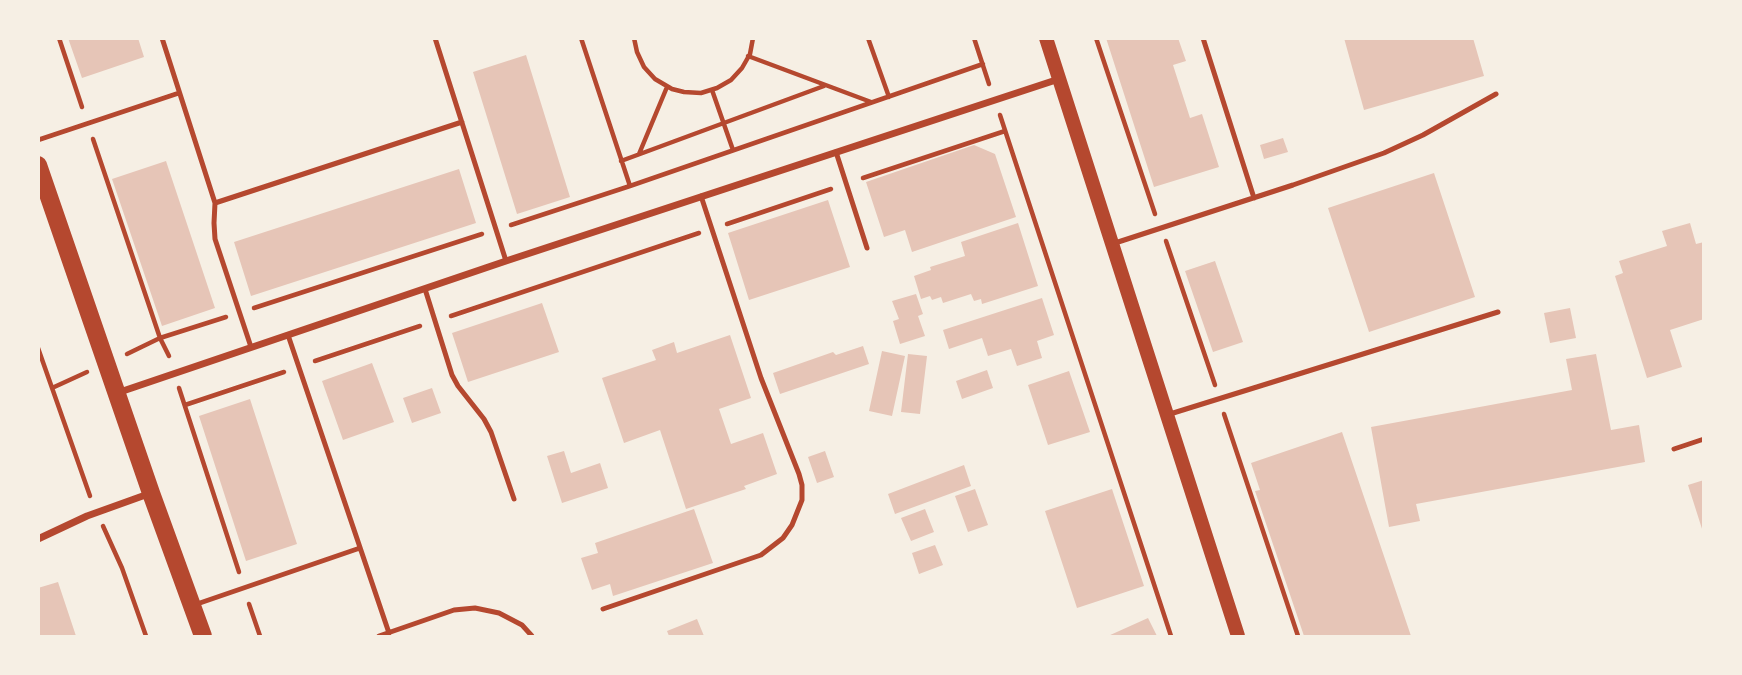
<!DOCTYPE html>
<html>
<head>
<meta charset="utf-8">
<style>
  body { margin:0 }
  #map { position:relative; width:1742px; height:675px; overflow:hidden; background:#f6efe4; font-family:"IBM Plex Sans",sans-serif }
  canvas { display:block }
  .frame { position:absolute; inset:0; border:40px solid #f6efe4; pointer-events:none }
</style>
</head>
<body>
<div id="map">
<canvas width="1742" height="675"></canvas>
<div class="frame"></div>
</div>
<script>
const ctx = document.querySelector('canvas').getContext('2d');
ctx.lineJoin = 'round';
function fill(path, color) { ctx.fillStyle = color; ctx.fill(path, 'evenodd'); }
const toPath = rows => new Path2D(rows.map(r => 'M' + r).join(''));
function strokePath(path, color, width, dash) { ctx.strokeStyle = color; ctx.lineWidth = width; ctx.lineCap = dash ? 'butt' : 'round'; ctx.setLineDash(dash || []); ctx.stroke(path); }
const building = toPath([
  [68,38,138,38,144,57,82,78],
  [1106,38,1178,38,1186,61,1173,65,1190,118,1202,114,1219,167,1154,187],
  [1344,38,1473,38,1484,76,1364,110],
  [526,55,570,197,517,214,473,72],
  [1283,138,1288,152,1264,159,1260,145],
  [974,145,995,154,1016,217,912,252,905,230,884,237,866,182],
  [166,161,215,308,162,326,112,179],
  [459,169,476,223,251,296,234,242],
  [1434,173,1475,297,1369,332,1328,208],
  [828,200,850,267,749,300,728,233],
  [1018,223,1038,286,982,304,981,299,974,301,971,294,943,303,941,297,932,300,930,296,921,299,914,276,931,270,930,267,965,256,961,242],
  [1690,223,1696,244,1704,242,1704,319,1670,330,1682,367,1647,378,1615,276,1623,273,1619,261,1667,246,1662,231],
  [1215,261,1243,342,1213,352,1185,271],
  [916,294,923,314,918,316,925,336,900,344,893,321,899,319,892,301],
  [1042,298,1054,335,1037,341,1042,358,1017,366,1011,349,988,356,982,338,949,349,943,330],
  [542,303,559,352,468,382,452,333],
  [1570,308,1576,338,1550,343,1544,313],
  [730,335,751,398,719,409,731,444,763,433,777,474,744,486,746,489,686,509,660,430,624,443,602,378,656,360,652,350,674,342,677,353],
  [863,346,869,364,780,394,773,373,833,352,836,355],
  [882,351,905,356,892,416,869,411],
  [908,354,927,356,920,414,901,412],
  [1596,354,1611,430,1639,425,1645,462,1416,504,1420,521,1389,527,1371,427,1572,390,1566,359],
  [372,363,394,422,343,440,322,381],
  [987,370,993,388,962,399,956,381],
  [1069,371,1090,432,1048,445,1028,385],
  [432,388,441,413,412,423,403,398],
  [250,399,297,544,246,561,199,416],
  [1342,432,1411,636,1304,636,1255,491,1260,490,1251,463],
  [564,451,571,473,600,463,608,488,562,503,547,456],
  [825,451,834,477,817,483,808,457],
  [964,465,971,486,895,514,888,494],
  [1704,480,1704,532,1703,532,1688,485],
  [975,489,988,525,968,532,955,496],
  [1112,489,1144,586,1077,608,1045,511],
  [694,509,713,563,613,596,610,584,592,590,581,558,598,553,595,543],
  [925,509,934,532,911,541,901,518],
  [935,545,943,565,919,574,912,553],
  [58,582,76,636,38,636,38,588],
  [1148,618,1157,636,1108,636],
  [697,619,704,636,669,636,667,631]
]);
const path = toPath([
  [59,38,82,107],
  [581,38,630,186],
  [634,38,637,52,644,67,655,79,672,89,684,92,701,93,717,88,731,80,742,68,750,54,753,38],
  [868,38,889,97],
  [974,38,989,84],
  [1096,38,1155,214],
  [748,56,871,102],
  [712,90,733,150],
  [1000,115,1171,636],
  [93,139,160,338,127,354],
  [639,154,667,87],
  [621,161,824,86],
  [863,178,1005,131],
  [727,224,831,189],
  [511,225,630,186,983,64],
  [1166,241,1215,385],
  [254,308,482,234],
  [451,316,699,233],
  [38,348,90,496],
  [169,356,160,338,226,317],
  [315,361,420,326],
  [52,388,87,372],
  [179,388,239,572],
  [185,405,284,372],
  [1224,414,1298,636],
  [103,526,122,568,146,636],
  [249,604,260,636]
]);
const service = toPath([
  [162,38,215,203,462,122],
  [435,38,506,261],
  [1203,38,1254,198],
  [38,140,179,93],
  [836,152,867,248],
  [215,203,214,223,215,239,251,347],
  [1112,244,1293,185,1384,153,1423,135,1496,94],
  [425,289,452,375,458,386,484,419,491,432,514,499],
  [288,335,389,633],
  [1170,414,1498,312],
  [1674,449,1704,439],
  [194,605,360,548],
  [603,609,761,555,783,538,792,525,802,500,802,485,799,474,761,378,701,196],
  [379,636,454,610,475,608,499,613,522,625,532,636]
]);
const minor = toPath([
  [117,393,506,261,1059,79],
  [38,539,87,516,151,493]
]);
const secondary = toPath([
  [1046,38,1238,636]
]);
const primary = toPath([
  [38,165,151,493,203,636]
]);
fill(building, '#e6c5b7');
strokePath(path, '#b5482f', 4.5);
strokePath(service, '#b5482f', 5);
strokePath(minor, '#b5482f', 7);
strokePath(secondary, '#b5482f', 14);
strokePath(primary, '#b5482f', 18);
</script>
</body>
</html>
